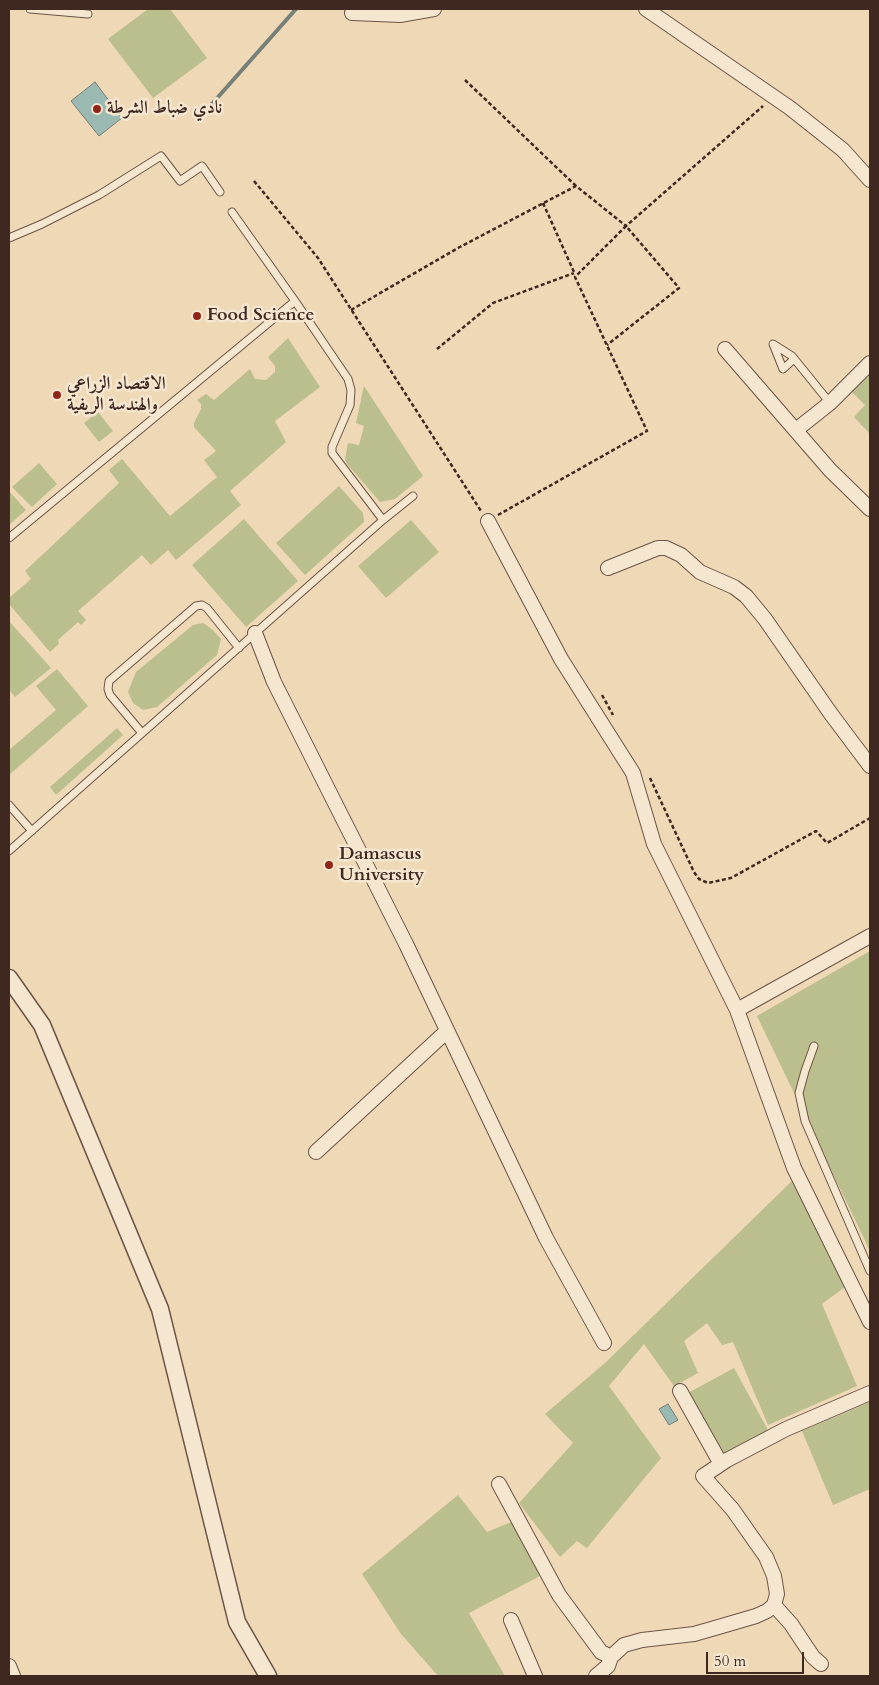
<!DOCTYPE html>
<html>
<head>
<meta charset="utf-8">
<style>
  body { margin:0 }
  #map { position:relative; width:879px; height:1685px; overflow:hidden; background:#efd8b6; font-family:Cardo,serif }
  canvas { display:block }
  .frame { position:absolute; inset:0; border:10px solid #3f2820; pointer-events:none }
  .scale { position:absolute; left:706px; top:1652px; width:98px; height:22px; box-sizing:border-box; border:2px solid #3f2820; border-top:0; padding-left:6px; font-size:15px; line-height:18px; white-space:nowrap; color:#3f2820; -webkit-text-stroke:4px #f5e6d0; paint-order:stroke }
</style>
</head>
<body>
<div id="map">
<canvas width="879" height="1685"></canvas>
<div class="frame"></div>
<div class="scale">50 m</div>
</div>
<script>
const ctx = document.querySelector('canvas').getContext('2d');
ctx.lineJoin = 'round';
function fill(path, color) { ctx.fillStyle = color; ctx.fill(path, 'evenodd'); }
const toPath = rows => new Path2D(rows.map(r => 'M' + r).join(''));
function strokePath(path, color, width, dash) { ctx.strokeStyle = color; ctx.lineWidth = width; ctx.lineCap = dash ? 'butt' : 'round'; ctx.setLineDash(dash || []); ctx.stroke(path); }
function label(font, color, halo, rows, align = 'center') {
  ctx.font = font + ' Cardo,Amiri,serif'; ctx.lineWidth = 5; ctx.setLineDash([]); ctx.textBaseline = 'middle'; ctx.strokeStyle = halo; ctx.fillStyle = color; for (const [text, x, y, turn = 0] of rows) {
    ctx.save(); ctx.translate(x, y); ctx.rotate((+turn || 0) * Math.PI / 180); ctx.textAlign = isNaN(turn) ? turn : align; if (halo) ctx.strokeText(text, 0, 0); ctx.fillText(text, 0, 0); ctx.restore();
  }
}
const green = toPath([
  [148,9,170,9,207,58,153,98,108,39],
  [288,338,320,387,275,421,286,442,230,491,241,505,176,560,168,550,151,565,142,555,78,611,86,620,81,625,78,622,58,640,59,644,50,652,9,604,9,598,31,579,25,571,119,483,109,470,122,459,170,516,217,477,204,460,216,451,194,427,194,423,201,409,201,404,197,400,206,394,214,400,250,369,255,379,266,380,275,372,275,366,268,357],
  [870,371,870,434,854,417,865,405,850,390],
  [364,386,423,476,395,499,380,502,347,464,345,459,348,443,359,445,364,426,356,423],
  [98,412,113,431,99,442,84,423],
  [39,463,57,484,32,507,12,487],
  [339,486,363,513,364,522,305,575,276,543],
  [9,491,26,510,9,525],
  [244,519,298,581,246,627,192,565],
  [411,520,439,552,386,598,358,566],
  [9,621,51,668,15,697,10,691,9,692],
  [203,623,213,630,221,639,217,655,157,707,143,710,133,703,128,692,136,672,193,625],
  [57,669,88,706,9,775,9,750,56,710,36,686],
  [117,728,123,735,56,795,50,787],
  [870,951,870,1251,757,1016],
  [792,1181,845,1287,822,1304,857,1386,768,1425,733,1342,722,1345,707,1323,684,1341,698,1373,674,1386,644,1344,609,1386,661,1458,587,1548,577,1541,560,1557,519,1503,573,1443,545,1414,605,1363],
  [734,1368,769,1432,722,1458,688,1393],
  [870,1402,870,1489,833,1505,802,1431],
  [458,1495,487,1532,516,1520,542,1575,469,1613,505,1676,438,1676,401,1634,362,1574]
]);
const water = toPath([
  [95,82,122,118,99,136,71,101,95,82],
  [668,1404,678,1420,669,1425,659,1409,668,1404]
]);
const stream = toPath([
  [203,114,296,9]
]);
const path = toPath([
  [465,80,576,186],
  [254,181,318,258,481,511],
  [543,203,574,272],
  [351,310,458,248,576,186,626,226,763,106],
  [437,349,493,303,574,273],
  [498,515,647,431,575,277,626,226,679,288,607,345],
  [602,695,613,715],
  [650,778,694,872,699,879,708,883,731,878,816,831,827,843,870,818]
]);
const service = toPath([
  [30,9,88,14],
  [9,238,42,224,99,195,161,156,180,181,202,166,220,192],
  [794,359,783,369,773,344,792,356,830,403],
  [383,520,413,496],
  [9,538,295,301],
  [142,733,110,695,108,689,109,681,196,606,202,605,207,608,239,648],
  [9,805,32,831],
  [9,851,383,520,332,453,332,447,350,405,351,390,348,379,295,301,232,212],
  [814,1046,805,1071,799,1093,805,1121,870,1271]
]);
const minor = toPath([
  [646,9,790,108,843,150,870,180],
  [352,13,400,15,434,9],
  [725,349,830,470,870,509],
  [796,430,830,403,870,363],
  [488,521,561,659,633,773,654,844,737,1010,794,1168,870,1322],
  [608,568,658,548,666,548,681,555,700,572,734,587,746,596,765,619,831,714,870,766],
  [255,633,274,682,406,944,546,1238,604,1343],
  [737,1010,870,936],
  [316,1152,447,1031],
  [680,1391,721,1464],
  [499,1484,559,1595,601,1652,611,1657],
  [774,1605,791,1624,813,1657,821,1664],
  [511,1620,535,1676],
  [9,1666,13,1676],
  [596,1676,608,1666,611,1657,624,1645,642,1640,694,1634,715,1628,756,1616,767,1611,774,1605,777,1594,774,1576,766,1557,733,1510,703,1476,727,1460,786,1429,870,1393]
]);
const tertiary = toPath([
  [9,978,42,1025,160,1309,237,1622,268,1676]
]);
const markers = [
  [97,109,5,"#8f2418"],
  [197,316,5,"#8f2418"],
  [57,395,5,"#8f2418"],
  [329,865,5,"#8f2418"]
];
const poiNames = [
  ["نادي ضباط الشرطة",107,109],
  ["Food Science",207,316],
  ["الاقتصاد الزراعي",67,385],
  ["والهندسة الريفية",67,406],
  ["Damascus",339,855],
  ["University",339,876]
];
fill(green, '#bbbe8d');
fill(water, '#9ab9b3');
strokePath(water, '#767f78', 1);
strokePath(stream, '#767f78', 4);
strokePath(service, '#6b5446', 9);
strokePath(minor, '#6b5446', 16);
strokePath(tertiary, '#6b5446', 19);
strokePath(path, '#3f2820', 2.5, [4, 2.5]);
strokePath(service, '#f5e6d0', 7);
strokePath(minor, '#f5e6d0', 14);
strokePath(tertiary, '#f5e6d0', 16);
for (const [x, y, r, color] of markers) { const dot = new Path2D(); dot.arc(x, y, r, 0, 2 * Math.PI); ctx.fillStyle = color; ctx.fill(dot); strokePath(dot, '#f5e6d0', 2); }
label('bold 18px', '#3f2820', '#f5e6d0', poiNames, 'left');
</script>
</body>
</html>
